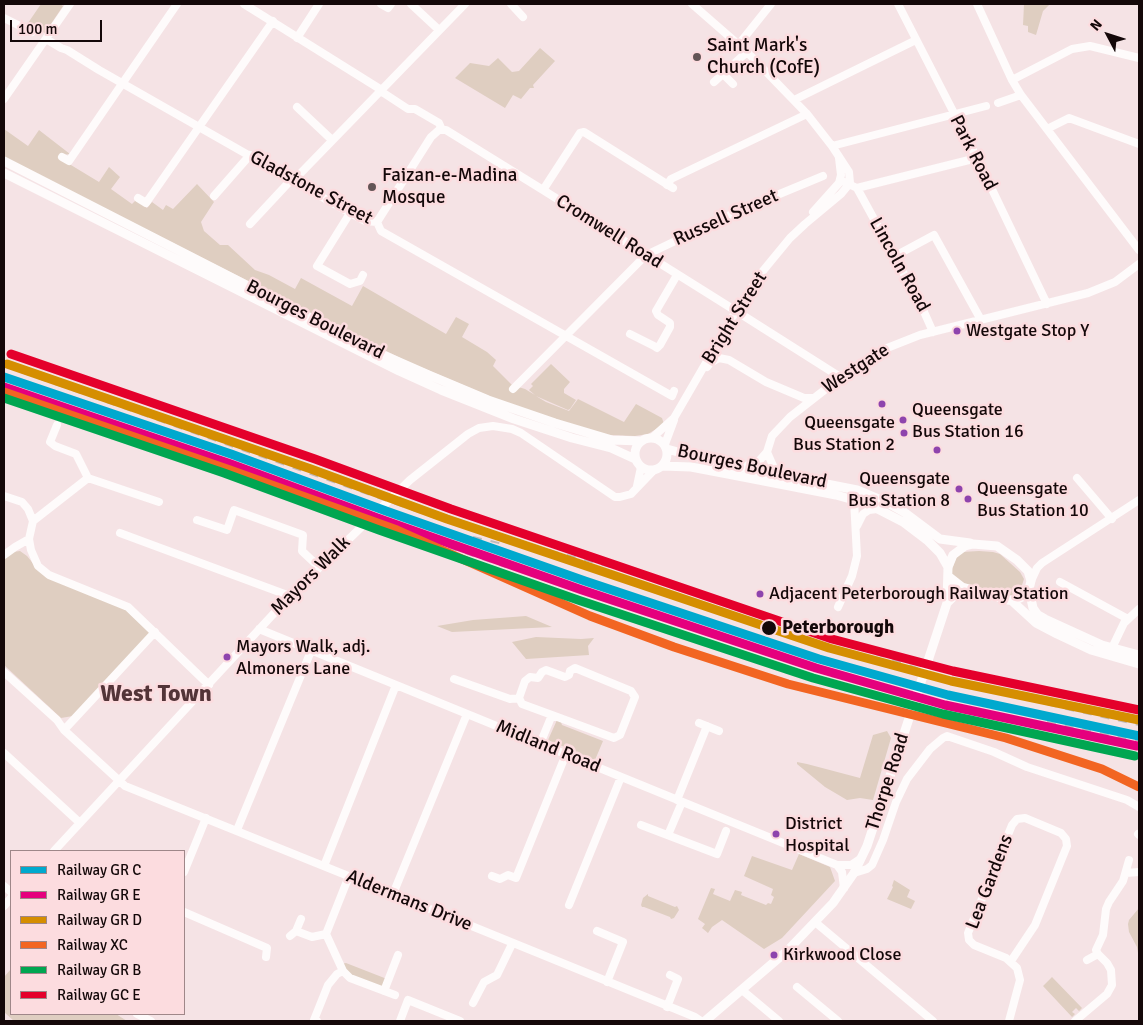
<!DOCTYPE html>
<html>
<head>
<meta charset="utf-8">
<style>
  body { margin:0 }
  #map { position:relative; width:1143px; height:1025px; overflow:hidden; background:#f5e3e5; font-family:Signika,sans-serif }
  canvas { display:block }
  .frame { position:absolute; inset:0; border:5px solid #140809; pointer-events:none }
  .legend { position:absolute; left:10px; top:850px; width:175px; height:165px; box-sizing:border-box; background:#fcdcdf; border:1px solid #9f8789; margin:0; padding:6px 9px; list-style:none; font-size:15px; color:#140809 }
  .legend li { display:flex; align-items:center; gap:10px; height:25px }
  .legend b { width:25px; border:1px solid #9f8789 }
  .north { position:absolute; left:1083px; top:10px; width:50px; height:50px; -webkit-text-stroke:4px #fcdcdf; paint-order:stroke; rotate:310deg; font-size:14px; font-weight:700; line-height:20px; text-align:center; color:#140809 }
  .north::after { content:''; display:block; margin:auto; width:18px; height:22px; background:#140809; clip-path:polygon(50% 0,100% 100%,50% 72%,0 100%) }
  .scale { position:absolute; left:10px; top:20px; width:92px; height:22px; box-sizing:border-box; border:2px solid #140809; border-top:0; padding-left:6px; font-size:15px; line-height:18px; white-space:nowrap; color:#140809; -webkit-text-stroke:4px #fcdcdf; paint-order:stroke }
</style>
</head>
<body>
<div id="map">
<canvas width="1143" height="1025"></canvas>
<div class="frame"></div>
<ul class="legend">
<li><b style="height:6px;background:#00a9ce"></b>Railway GR C</li>
<li><b style="height:6px;background:#e5007d"></b>Railway GR E</li>
<li><b style="height:6px;background:#d58e01"></b>Railway GR D</li>
<li><b style="height:6px;background:#f26522"></b>Railway XC</li>
<li><b style="height:6px;background:#00a651"></b>Railway GR B</li>
<li><b style="height:6px;background:#e4002b"></b>Railway GC E</li>
</ul>
<div class="north">N</div>
<div class="scale">100 m</div>
</div>
<script>
const ctx = document.querySelector('canvas').getContext('2d');
ctx.lineJoin = 'round';
function fill(path, color) { ctx.fillStyle = color; ctx.fill(path, 'evenodd'); }
const toPath = rows => new Path2D(rows.map(r => 'M' + r).join(''));
function strokePath(path, color, width, dash) { ctx.strokeStyle = color; ctx.lineWidth = width; ctx.lineCap = dash ? 'butt' : 'round'; ctx.setLineDash(dash || []); ctx.stroke(path); }
function label(font, color, halo, rows, align = 'center') {
  ctx.font = font + ' Signika,sans-serif'; ctx.lineWidth = 5; ctx.setLineDash([]); ctx.textBaseline = 'middle'; ctx.strokeStyle = halo; ctx.fillStyle = color; for (const [text, x, y, turn = 0] of rows) {
    ctx.save(); ctx.translate(x, y); ctx.rotate((+turn || 0) * Math.PI / 180); ctx.textAlign = isNaN(turn) ? turn : align; if (halo) ctx.strokeText(text, 0, 0); ctx.fillText(text, 0, 0); ctx.restore();
  }
}
const green = toPath([
  [41,4,60,4,63,6,45,33,28,23],
  [1024,4,1050,4,1043,11,1036,35,1028,32,1028,26,1023,25],
  [540,48,555,61,533,85,534,88,530,88,521,99,513,95,505,108,455,78,470,63,489,66,498,58,512,72,519,71],
  [4,129,28,146,39,130,70,154,63,155,61,159,99,182,109,167,120,177,111,189,132,204,136,200,147,208,152,202,163,210,166,205,173,209,197,184,214,202,201,222,204,231,220,245,228,245,255,270,269,275,295,289,301,278,352,306,363,286,446,334,456,317,469,324,462,337,487,352,496,360,493,366,512,385,525,389,535,395,529,390,533,386,531,384,551,364,570,382,564,389,564,393,576,400,570,409,568,410,536,396,546,402,569,411,578,399,624,422,636,404,662,418,664,424,648,434,635,436,608,435,556,420,496,399,404,360,11,161,4,156],
  [20,551,27,556,36,567,126,610,150,633,73,716,61,718,4,665,4,558,13,552],
  [979,551,993,552,1000,554,1020,572,1024,579,1020,591,1015,595,1009,595,967,585,953,576,951,572,956,558,962,552],
  [526,616,552,627,452,632,437,626,473,620],
  [536,637,581,639,594,638,588,646,589,655,526,659,512,642],
  [557,720,561,722,562,725,603,741,595,760,548,740],
  [887,731,891,738,873,800,860,798,847,800,825,787,797,764,797,762,807,764,860,778,873,735],
  [799,854,830,867,835,881,782,938,764,949,722,920,712,927,708,933,702,928,705,924,698,919,711,888,715,889,713,894,730,901,735,890,742,892,741,895,766,905,768,903,771,904,774,897,771,895,773,889,744,876,752,856,792,870],
  [894,880,910,890,907,897,915,901,911,909,887,899,893,887,892,886],
  [648,894,648,896,675,907,677,906,679,910,674,918,671,919,670,917,644,907,642,907,641,905,643,898],
  [1139,908,1139,959,1137,947,1129,932,1128,924,1129,920],
  [346,963,387,979,383,989,351,977,341,964],
  [11,969,11,1014,116,1014,127,1021,14,1021,4,1012,4,977],
  [1052,977,1082,1008,1079,1011,1076,1008,1072,1012,1075,1014,1072,1017,1043,986]
]);
const minor = toPath([
  [244,4,380,89],
  [381,4,388,8,391,4],
  [411,4,439,30],
  [511,4,523,17],
  [692,4,747,52,807,114,832,146,849,172,850,183],
  [898,4,977,158,1047,304],
  [977,4,1012,80,1021,95,1139,250],
  [4,18,32,32],
  [297,38,319,4],
  [46,39,61,48,67,50,99,70,350,213,365,221,377,222],
  [739,44,771,4],
  [723,74,733,84],
  [1012,80,1072,49,1090,46,1139,58],
  [714,82,747,52],
  [379,90,408,109,415,109,439,123,442,130,446,130,543,190,736,311,837,375,839,379],
  [4,99,70,4],
  [794,100,916,40],
  [998,103,1021,95],
  [297,107,332,140],
  [1047,129,1069,118,1139,144],
  [832,146,986,106],
  [62,157,69,161,177,4],
  [840,180,857,188,921,305,933,332],
  [293,181,465,4],
  [667,185,671,179,807,114],
  [857,188,977,158],
  [543,190,580,133,584,132,673,188],
  [214,196,250,155],
  [138,198,146,203,273,21],
  [813,212,839,183,841,175,839,158],
  [350,213,317,266,350,284,360,281,363,275],
  [377,222,381,231,672,396,674,391],
  [377,222,431,137,439,130,442,130],
  [250,224,291,180],
  [895,256,934,235,981,320],
  [630,334,654,346,657,348,660,345,670,327,670,323,658,315,656,311,677,275],
  [707,367,710,363,719,358,729,360,766,382,804,398,813,398],
  [513,389,646,255,736,212,823,176],
  [57,425,50,442,55,446,76,454,88,478,159,502],
  [653,437,674,418,736,311,762,272,790,238,805,224,841,194,850,183],
  [665,444,674,420],
  [767,452,774,468,784,475],
  [743,467,759,461,767,452,772,436,790,417,836,381,882,350,920,335,1088,293,1115,282,1139,264],
  [1077,478,1112,519],
  [637,486,641,467],
  [4,496,22,502,28,509,33,521,29,539,31,550,38,566,49,575,128,607,209,685],
  [197,520,227,530,234,510,303,535,302,551,319,567],
  [33,521,88,478],
  [857,526,863,514,869,510,877,509],
  [120,533,290,596],
  [4,555,15,547,29,539],
  [1031,581,1037,568,1042,563,1139,500],
  [1060,582,1128,619],
  [838,607,852,576,857,556,854,500,863,495,869,495],
  [259,629,837,865,851,865,860,859],
  [1112,648,1124,623,1139,609],
  [4,672,57,720,64,730,125,786,393,894,695,1017,701,1021],
  [454,679,510,699,519,698],
  [699,723,719,731],
  [64,730,155,632],
  [540,744,552,715,614,738,620,735,635,697,631,691,575,668,570,671,569,675,565,677,546,670,542,672,538,678,530,677,525,681,519,698,522,704,552,715],
  [4,753,80,823],
  [677,800,707,726],
  [641,825,717,854,726,831],
  [237,830,311,651],
  [1138,834,1139,835],
  [668,835,682,802],
  [54,851,290,596,410,480,468,434,479,428,493,426,512,429,521,433,615,497,620,497,631,494,654,470],
  [837,865,842,872,844,888],
  [324,866,396,685],
  [184,872,206,818],
  [854,873,867,869,872,865,883,840,896,802,907,779,930,749,943,738,947,736,994,752,1027,767,1127,800,1139,807],
  [1126,873,1139,872],
  [349,876,326,934,343,971,350,978,395,995],
  [492,876,500,879,508,875,516,878,566,754],
  [4,886,11,892],
  [393,894,467,714],
  [569,905,621,777],
  [4,906,11,898],
  [184,912,267,948,266,957],
  [815,922,933,1021],
  [296,931,312,937,326,934],
  [597,931,623,942,607,982],
  [290,936,296,931,301,919],
  [1087,960,1098,954],
  [797,987,838,1021],
  [742,990,779,1021],
  [384,991,398,955],
  [473,1003,484,982,497,975,512,944],
  [667,1007,678,979,670,975],
  [137,1014,151,1021],
  [317,1021,314,1020,328,985,337,974,343,971],
  [400,1021,408,1000,460,1021],
  [1009,1021,1020,980,1017,968,1006,958,974,945,969,940,968,933,1012,825,1017,819,1025,818,1061,833,1066,839,1067,846,1035,925,1011,961],
  [1075,1021,1107,994,1112,985,1111,970,1107,963,1098,954,1096,950,1103,935,1106,909,1109,902,1123,881,1129,860]
]);
const major = toPath([
  [4,161,379,353,429,375,488,400,555,423,612,440,640,441],
  [4,173,399,371,441,390,514,419,572,438,611,448,635,459],
  '635 454a16 16 0 1 1 32 0a16 16 0 1 1-32 0Z',
  [667,449,710,461,857,490,888,503,904,512,940,539,970,543],
  [662,466,691,467,733,475,836,495,868,504,903,522,928,541,940,553,948,567],
  [1029,589,1033,608,1038,615,1045,619,1102,645,1139,655],
  [1012,601,1036,623,1057,634,1091,650,1139,664],
  [947,603,953,597,972,592],
  [705,1021,787,951,833,903,854,873,867,846,947,603,948,567,953,555,965,546,973,544,997,546,1017,560,1028,571,1031,581,1029,589,1022,597,1014,601,1008,600,962,587,948,576]
]);
const rail = toPath([
  [4,366,447,522,672,584,952,680,1062,708,1139,725],
  [397,530,506,567],
  [473,537,503,544],
  [831,676,899,691],
  [1047,722,1139,741]
]);
const rail1 = toPath([
  [4,377,231,454,386,511,585,581,819,659,948,695,1139,736]
]);
const rail2 = toPath([
  [4,387,228,463,383,520,582,590,816,668,945,705,1137,746]
]);
const rail3 = toPath([
  [7,364,311,469,447,519,829,648,951,681,1139,720]
]);
const rail4 = toPath([
  [4,392,230,470,397,530,590,616,674,647,788,684,1006,738,1102,769,1139,787]
]);
const rail5 = toPath([
  [4,398,224,473,379,530,578,600,813,678,943,714,1135,756]
]);
const rail6 = toPath([
  [11,354,315,459,451,509,832,639,953,671,1139,710]
]);
const markers = [
  [697,57,5,"#635556"],
  [372,187,5,"#635556"],
  [957,331,4.5,"#8e44ad"],
  [882,404,4.5,"#8e44ad"],
  [903,420,4.5,"#8e44ad"],
  [904,433,4.5,"#8e44ad"],
  [937,450,4.5,"#8e44ad"],
  [959,489,4.5,"#8e44ad"],
  [968,499,4.5,"#8e44ad"],
  [760,594,4.5,"#8e44ad"],
  [769,628,8,"#140809"],
  [227,657,4.5,"#8e44ad"],
  [776,834,4.5,"#8e44ad"],
  [774,955,4.5,"#8e44ad"]
];
const busNames = [
  ["Westgate Stop Y",966,331],
  ["Queensgate",912,410],
  ["Bus Station 16",912,432],
  ["Queensgate",895,423,"right"],
  ["Bus Station 2",895,445,"right"],
  ["Queensgate",950,479,"right"],
  ["Bus Station 8",950,501,"right"],
  ["Queensgate",977,489],
  ["Bus Station 10",977,511],
  ["Adjacent Peterborough Railway Station",769,594],
  ["Mayors Walk, adj.",236,647],
  ["Almoners Lane",236,669],
  ["District",785,824],
  ["Hospital",785,846],
  ["Kirkwood Close",783,955]
];
const poiNames = [
  ["Saint Mark's",707,46],
  ["Church (CofE)",707,68],
  ["Faizan-e-Madina",382,176],
  ["Mosque",382,198]
];
const streetNames = [
  ["Park Road",973,153,63],
  ["Gladstone Street",311,188,28],
  ["Russell Street",726,218,-24],
  ["Cromwell Road",609,232,32],
  ["Lincoln Road",899,265,61],
  ["Bright Street",735,318,-58],
  ["Bourges Boulevard",315,320,27],
  ["Westgate",856,369,-33],
  ["Bourges Boulevard",752,467,12],
  ["Mayors Walk",311,576,-45],
  ["Midland Road",548,747,22],
  ["Thorpe Road",888,782,-72],
  ["Lea Gardens",990,882,-69],
  ["Aldermans Drive",409,901,22]
];
const stopNames = [
  ["Peterborough",782,628]
];
const districtNames = [
  ["West Town",156,695]
];
fill(green, '#dfcec1');
strokePath(minor, '#fefbfb', 8);
strokePath(major, '#fefbfb', 9);
strokePath(rail, '#bfbabb', 2, [9, 9]);
strokePath(rail1, '#00a9ce', 9);
strokePath(rail2, '#e5007d', 9);
strokePath(rail3, '#d58e01', 9);
strokePath(rail4, '#f26522', 9);
strokePath(rail5, '#00a651', 9);
strokePath(rail6, '#e4002b', 9);
for (const [x, y, r, color] of markers) { const dot = new Path2D(); dot.arc(x, y, r, 0, 2 * Math.PI); ctx.fillStyle = color; ctx.fill(dot); strokePath(dot, '#fcdcdf', 2); }
label('18px', '#140809', '#fcdcdf', busNames, 'left');
label('19px', '#140809', '#fcdcdf', poiNames, 'left');
label('19px', '#140809', '#fcdcdf', streetNames);
label('bold 19px', '#140809', '#fcdcdf', stopNames, 'left');
label('bold 24px', '#533438', '#fcdcdf', districtNames);
</script>
</body>
</html>
